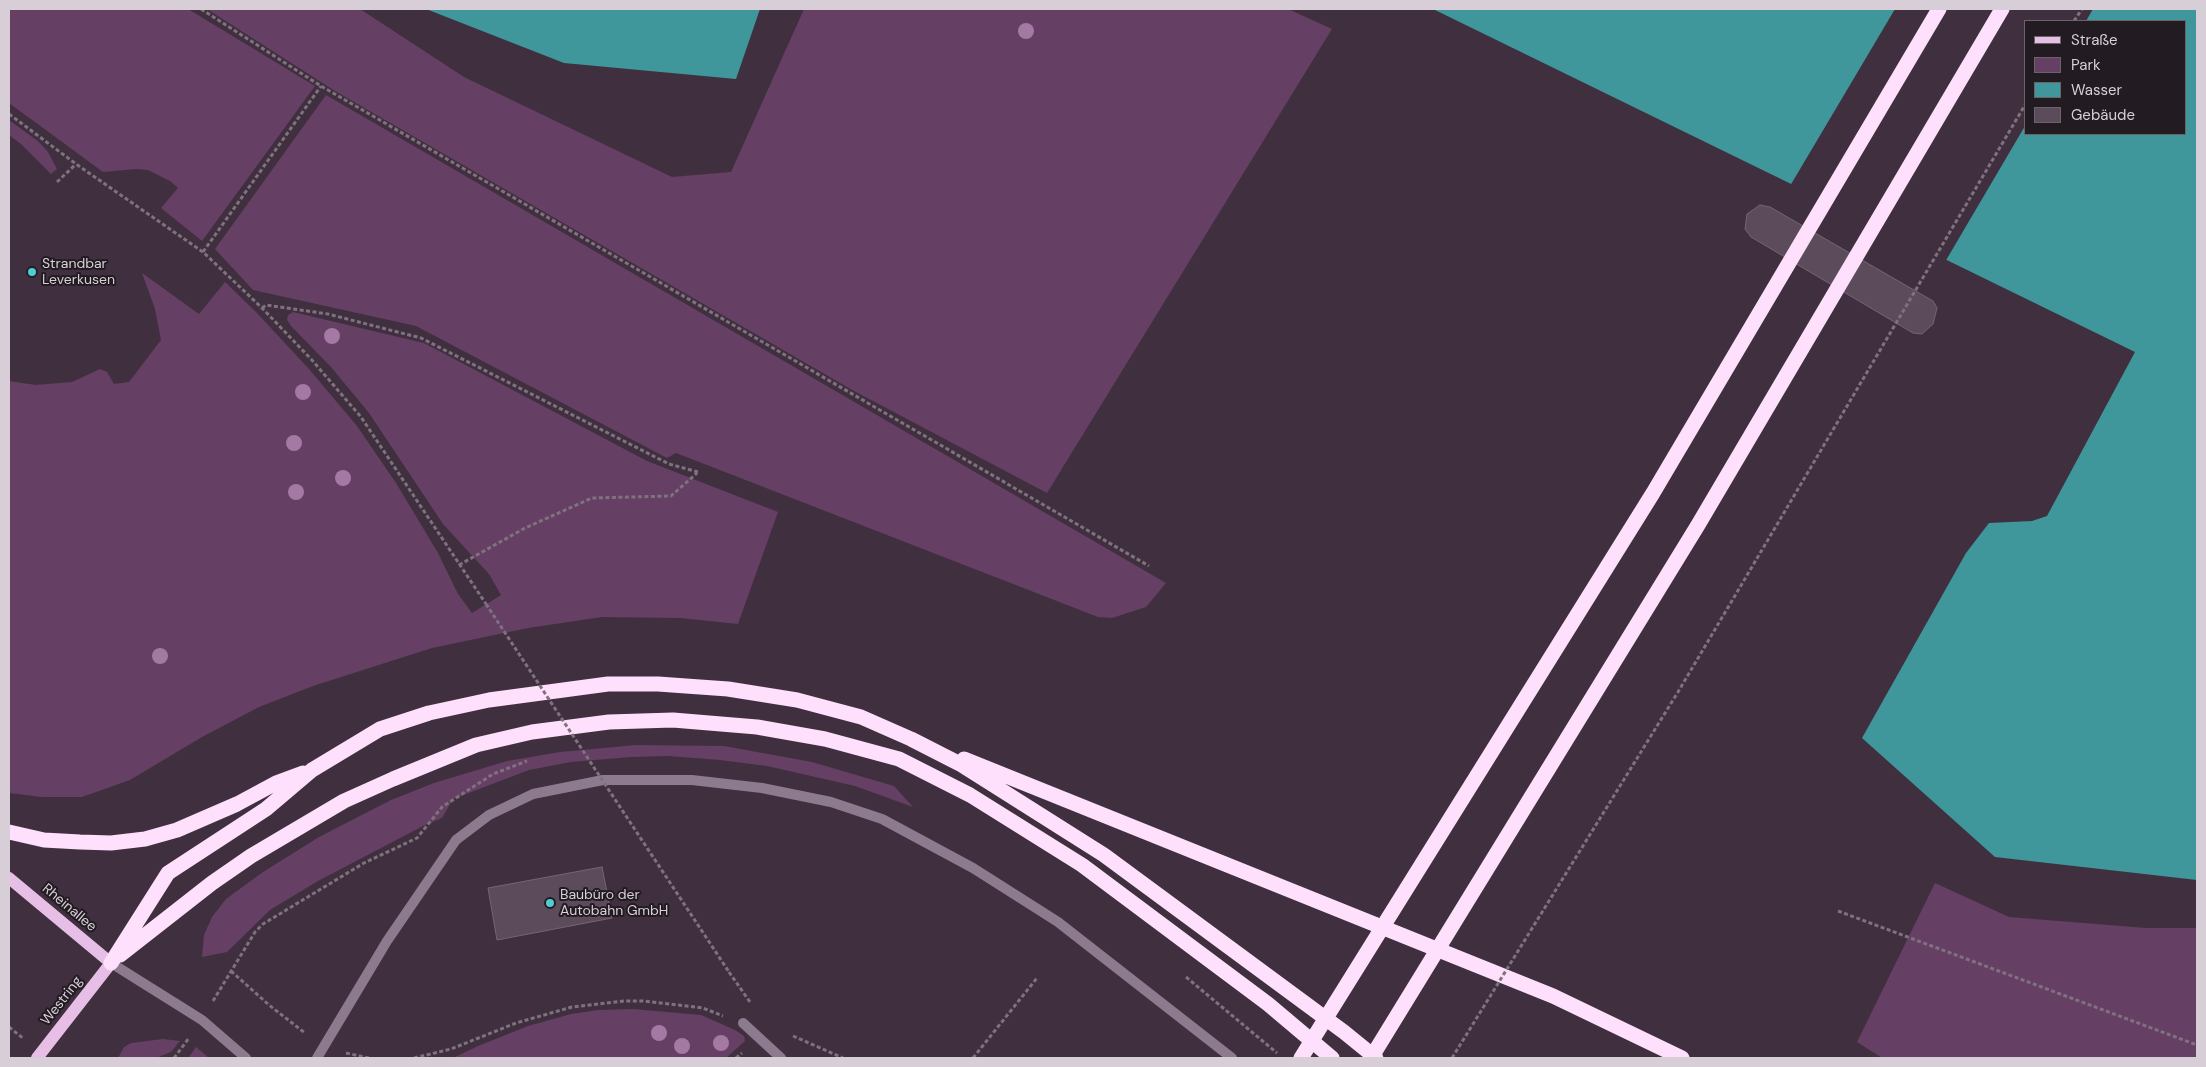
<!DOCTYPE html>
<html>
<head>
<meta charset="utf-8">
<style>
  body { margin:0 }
  #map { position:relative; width:2206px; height:1067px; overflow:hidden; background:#40303f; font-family:"DM Sans",sans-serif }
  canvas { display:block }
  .frame { position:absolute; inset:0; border:10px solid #d8ced7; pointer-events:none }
  .legend { position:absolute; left:2024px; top:20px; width:162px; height:115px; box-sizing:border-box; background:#221b22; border:1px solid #6b636a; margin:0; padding:6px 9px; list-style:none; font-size:15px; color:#d8ced7 }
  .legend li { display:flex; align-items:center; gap:10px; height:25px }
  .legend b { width:25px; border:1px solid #6b636a }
</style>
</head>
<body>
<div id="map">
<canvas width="2206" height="1067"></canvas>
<div class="frame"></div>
<ul class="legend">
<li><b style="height:6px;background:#e7bee5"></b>Straße</li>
<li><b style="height:14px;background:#653f64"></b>Park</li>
<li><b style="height:14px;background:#3f979b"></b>Wasser</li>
<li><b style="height:14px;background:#5c4b5b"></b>Gebäude</li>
</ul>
</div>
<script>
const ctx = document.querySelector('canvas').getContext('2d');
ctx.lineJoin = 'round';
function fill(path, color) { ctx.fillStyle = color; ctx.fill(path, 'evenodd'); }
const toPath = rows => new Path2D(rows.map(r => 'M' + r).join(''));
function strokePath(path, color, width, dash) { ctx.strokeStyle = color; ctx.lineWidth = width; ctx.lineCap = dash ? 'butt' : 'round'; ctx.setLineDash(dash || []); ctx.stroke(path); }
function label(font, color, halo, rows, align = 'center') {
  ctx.font = font + ' "DM Sans",sans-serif'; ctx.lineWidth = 4; ctx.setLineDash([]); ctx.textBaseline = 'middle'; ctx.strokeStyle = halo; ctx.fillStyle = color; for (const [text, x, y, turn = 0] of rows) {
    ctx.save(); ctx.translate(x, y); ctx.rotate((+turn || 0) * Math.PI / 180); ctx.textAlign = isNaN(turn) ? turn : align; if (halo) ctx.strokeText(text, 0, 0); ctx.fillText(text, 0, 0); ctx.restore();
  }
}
const green = toPath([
  [9,9,188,9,315,86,202,241,161,208,178,188,170,181,148,170,136,169,103,172,9,103],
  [207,9,360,9,464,77,672,177,731,172,804,9,1288,9,1332,29,1047,493,854,391,335,91],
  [326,95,1166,583,1146,607,1112,618,1098,617,676,453,667,458,416,326,253,290,215,249],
  [9,120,39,142,48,152,57,169,51,174,21,144,9,135],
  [142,273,199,314,225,282,256,312,309,369,357,426,396,483,438,553,458,594,472,613,501,595,489,574,443,524,369,413,331,367,291,326,287,320,288,315,293,312,424,343,647,461,778,512,738,624,680,618,602,617,528,628,432,648,313,686,259,707,202,737,130,780,82,797,41,797,10,793,9,381,36,385,72,382,100,369,107,372,114,384,129,382,161,340,155,309],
  [636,745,724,746,812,762,894,786,913,807,855,786,767,766,720,760,668,756,631,757,571,762,529,770,453,799,442,818,423,826,318,881,270,910,227,952,202,957,204,935,212,917,226,899,263,872,319,837,391,800,434,783,507,761,560,752],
  [1935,883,2009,917,2146,928,2197,928,2197,1058,1882,1058,1857,1042],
  [633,1009,701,1015,735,1030,744,1036,745,1041,726,1058,453,1058,478,1046,528,1026,571,1014,598,1010],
  [163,1039,180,1041,171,1052,156,1058,118,1058,124,1047,131,1043],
  [196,1047,209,1058,188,1058]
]);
const water = toPath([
  [426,9,760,9,736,79,564,63],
  [1433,9,2197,9,2197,880,1995,857,1862,738,1966,553,1989,523,2032,521,2047,516,2135,352],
  [2025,21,2185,21,2185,134,2025,134]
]);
const pier = toPath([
  [1895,9,2093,9,2086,21,2025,21,2025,126,1945,262,1790,186]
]);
const building = toPath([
  [1760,205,1770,207,1933,301,1937,308,1933,324,1922,334,1913,333,1751,237,1745,229,1747,214,1760,205],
  [602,867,612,918,497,940,488,888,602,867]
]);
const path = toPath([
  [201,9,321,86,1149,566],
  [2074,21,2082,9],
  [9,114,76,164,203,252,262,308,311,359,361,417,486,604],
  [57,182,76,164],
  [203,252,321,86],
  [262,308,266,305,328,314,421,338,669,464,698,472],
  [459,565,525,528,592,498,671,496,697,473],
  [1838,911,2197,1045],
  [231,971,269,1005,305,1033],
  [729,972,750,1002],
  [1186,977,1277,1053],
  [213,1001,255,932,263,924,364,863,417,838,442,807,493,774,527,761],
  [9,1027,24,1039],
  [793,1036,843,1058],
  [346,1053,369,1058],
  [174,1058,189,1038],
  [414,1058,451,1049,516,1023,572,1007,624,1001,643,1001,703,1008,723,1016],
  [736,1058,742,1053],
  [973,1058,1037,978]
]);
const lane = toPath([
  [111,963,202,1020,246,1058],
  [743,1023,781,1058],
  [317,1058,387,941,456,840,489,815,533,794,603,780,692,780,762,788,831,802,882,819,973,868,1058,922,1232,1058]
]);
const primary = toPath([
  [9,878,111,963,37,1058]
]);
const highway = toPath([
  [964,759,1553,996,1682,1058],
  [9,832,44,840,80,842,111,843,145,839,177,830,237,804,276,783,303,773],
  [120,955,212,883,251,856,344,801,393,779,476,745,532,732,609,722,673,720,757,727,825,739,899,759,970,795,1082,865,1268,1004,1332,1058],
  [111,963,168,873,266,809,312,770,380,729,429,713,489,700,608,684,658,684,728,689,797,700,861,717,911,739,960,764,1104,855,1344,1032,1376,1058]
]);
const pathBridge = toPath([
  [486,604,729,972],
  [1452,1058,1678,692,2025,105]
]);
const highwayBridge = toPath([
  [1301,1058,1653,493,1939,9],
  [1371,1058,1698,525,2002,9]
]);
const trees = [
  [1026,31],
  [332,336],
  [303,392],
  [294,443],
  [343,478],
  [296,492],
  [160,656],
  [659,1033],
  [721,1043],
  [682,1046]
];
const markers = [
  [32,272,5,"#51ccd2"],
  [550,903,5,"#51ccd2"]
];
const poiNames = [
  ["Strandbar",42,264],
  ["Leverkusen",42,280],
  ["Baubüro der",560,895],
  ["Autobahn GmbH",560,911]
];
const streetNames = [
  ["Rheinallee",69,908,40],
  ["Westring",62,1001,-52]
];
fill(green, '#653f64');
fill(water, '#3f979b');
fill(pier, '#40303f');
fill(building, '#5c4b5b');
strokePath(building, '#766476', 1);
strokePath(path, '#7f727e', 3, [4, 2.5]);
strokePath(lane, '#8e7a8e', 10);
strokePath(primary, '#e7bee5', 12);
strokePath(highway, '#fee0fd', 15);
strokePath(pathBridge, '#7f727e', 3, [4, 2.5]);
strokePath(highwayBridge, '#fee0fd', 15);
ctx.fillStyle = '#a479a3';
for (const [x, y] of trees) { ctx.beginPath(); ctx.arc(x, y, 8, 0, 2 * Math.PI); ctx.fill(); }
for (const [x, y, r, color] of markers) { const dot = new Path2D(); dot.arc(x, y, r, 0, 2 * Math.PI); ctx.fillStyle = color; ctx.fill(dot); strokePath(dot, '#221b22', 2); }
label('14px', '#d8ced7', '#221b22', poiNames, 'left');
label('14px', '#d8ced7', '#221b22', streetNames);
</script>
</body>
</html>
